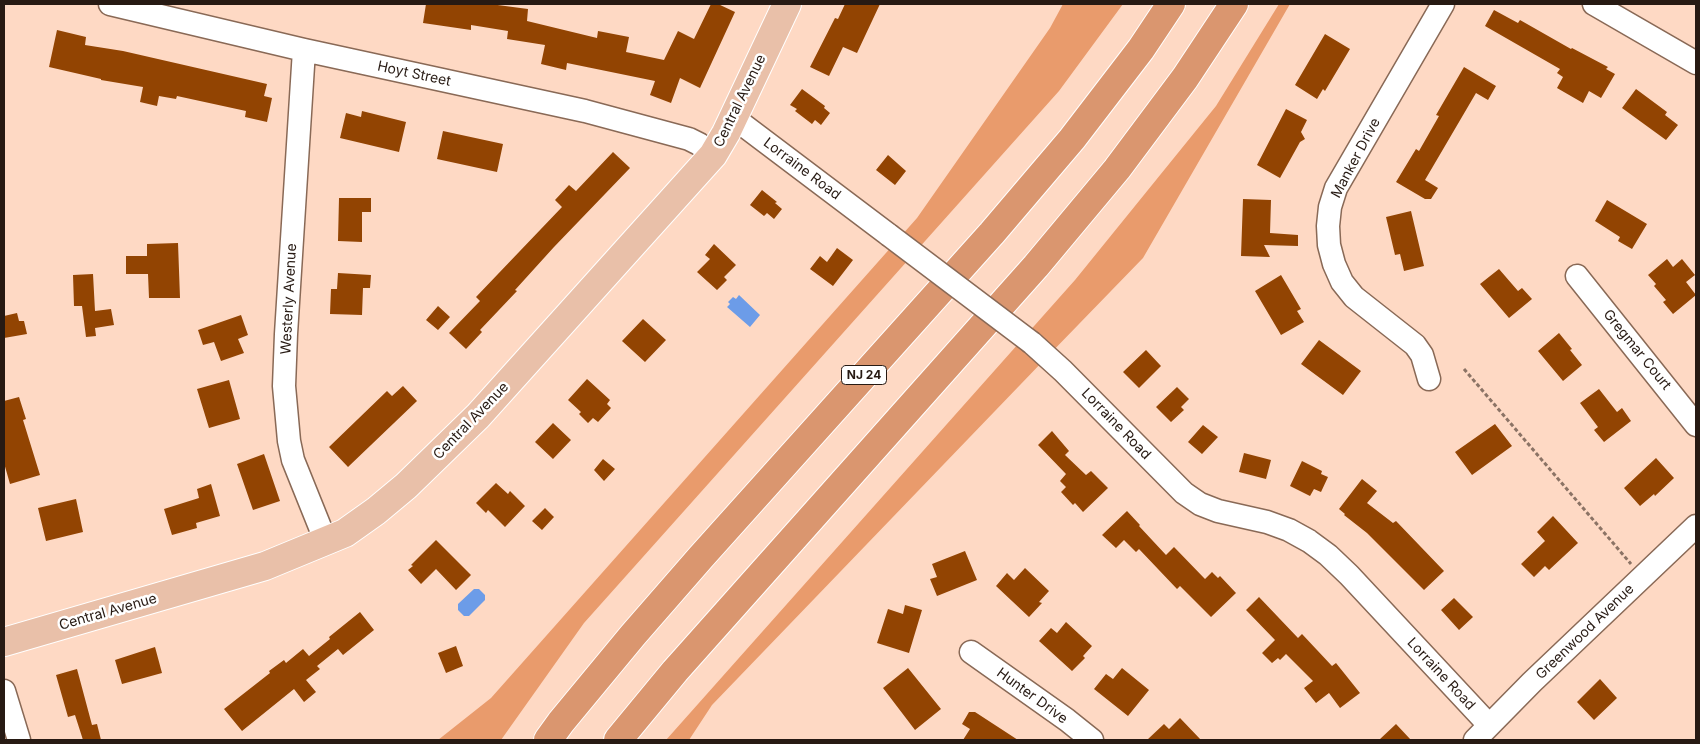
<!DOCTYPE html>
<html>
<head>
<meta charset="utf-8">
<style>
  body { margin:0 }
  #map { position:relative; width:1700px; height:744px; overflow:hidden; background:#fed9c4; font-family:Inter,sans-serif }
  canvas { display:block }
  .frame { position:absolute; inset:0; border:5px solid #271a13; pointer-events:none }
</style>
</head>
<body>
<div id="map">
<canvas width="1700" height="744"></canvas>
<div class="frame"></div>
</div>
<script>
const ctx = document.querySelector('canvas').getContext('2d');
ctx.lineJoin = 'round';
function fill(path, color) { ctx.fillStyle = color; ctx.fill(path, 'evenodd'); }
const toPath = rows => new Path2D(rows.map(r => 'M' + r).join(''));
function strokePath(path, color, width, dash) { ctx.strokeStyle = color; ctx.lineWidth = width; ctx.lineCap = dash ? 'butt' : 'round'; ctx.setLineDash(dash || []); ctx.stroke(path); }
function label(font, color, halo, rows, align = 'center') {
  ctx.font = font + ' Inter,sans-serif'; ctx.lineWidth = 5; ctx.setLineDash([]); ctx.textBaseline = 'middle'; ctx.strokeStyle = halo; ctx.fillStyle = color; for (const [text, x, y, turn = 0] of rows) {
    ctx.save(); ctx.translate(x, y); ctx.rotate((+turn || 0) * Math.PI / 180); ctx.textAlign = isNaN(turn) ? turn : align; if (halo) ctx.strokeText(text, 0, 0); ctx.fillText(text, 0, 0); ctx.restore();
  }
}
const green = toPath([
  [1063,4,1123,4,1059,91,584,623,501,740,438,740,491,698,917,218,1050,28],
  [1279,4,1290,4,1143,258,1046,358,712,705,689,740,666,740,1075,280,1216,106]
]);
const water = toPath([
  [739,295,760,315,750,327,727,307,730,304,728,302,733,297,736,299],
  [474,589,479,589,485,595,485,600,469,616,464,616,458,610,458,604]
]);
const building = toPath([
  [426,4,490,4,528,9,527,21,597,38,598,31,629,37,626,52,664,60,678,31,694,39,711,4,718,4,735,12,700,88,680,78,671,103,650,95,655,81,567,63,566,70,541,64,545,45,507,39,508,31,471,25,471,30,423,23],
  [845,4,880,4,857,53,843,47,829,76,810,67,835,18,838,19],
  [1494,10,1518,23,1520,20,1571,49,1572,48,1608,67,1606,69,1615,74,1601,98,1589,91,1583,103,1557,88,1563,77,1557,73,1560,69,1485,26],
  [57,30,86,37,85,45,123,51,267,84,264,96,272,98,267,122,245,117,246,111,177,96,176,99,159,96,157,106,140,102,143,87,101,80,101,79,49,67],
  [1325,34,1350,49,1325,91,1323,89,1317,99,1295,85],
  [1464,67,1496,86,1488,100,1476,93,1425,180,1438,188,1431,199,1425,199,1396,182,1416,149,1419,151,1439,116,1436,115],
  [802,89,825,106,824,108,830,113,821,125,815,120,812,124,795,111,797,109,790,105],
  [1636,89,1667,112,1665,115,1678,125,1666,140,1622,108],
  [1286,109,1307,120,1301,132,1305,139,1300,142,1280,178,1257,165],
  [362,111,406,122,399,152,340,138,346,113,361,117],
  [443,131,503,144,497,172,437,159],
  [613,152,630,168,554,247,515,290,517,291,480,330,482,332,466,349,449,333,480,301,476,297,562,207,555,200,569,185,576,191],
  [888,155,906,171,895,185,876,170],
  [762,190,777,202,775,203,782,209,774,219,767,213,764,216,750,205],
  [339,198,371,198,371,212,362,212,362,242,338,241],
  [1243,199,1271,200,1270,233,1298,235,1298,246,1264,245,1270,257,1241,256],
  [1607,200,1647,224,1632,249,1618,241,1620,237,1595,221],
  [1411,211,1424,266,1404,271,1400,254,1395,255,1386,217],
  [178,243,180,298,149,298,148,274,126,274,126,256,147,256,147,244],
  [714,244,736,265,724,277,727,280,717,290,697,272,710,259,705,255],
  [837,248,853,260,833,286,810,269,820,256,827,262],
  [1667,259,1673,267,1682,259,1695,275,1686,282,1696,295,1673,314,1663,302,1666,300,1654,286,1656,284,1648,275],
  [1499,269,1518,291,1522,288,1532,299,1509,318,1480,284],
  [338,273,371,275,370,288,363,288,362,315,330,314,331,289,337,289],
  [93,274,95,311,111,309,114,325,95,328,96,336,86,337,82,306,74,306,73,275],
  [1281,275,1301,309,1297,311,1304,322,1281,335,1255,291],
  [438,306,450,317,438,330,426,320],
  [17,313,19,321,24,321,27,334,4,338,4,316],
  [241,315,248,335,238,339,244,353,221,361,214,342,203,345,198,330],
  [643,319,666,340,645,362,622,341],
  [1559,333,1572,349,1570,350,1582,365,1563,381,1538,351],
  [1319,340,1361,371,1343,395,1301,364],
  [1146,350,1161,366,1139,388,1123,372],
  [587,379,610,400,607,404,611,408,598,422,593,418,588,423,579,414,581,412,568,400],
  [229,380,240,419,209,428,197,389],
  [403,386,417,401,348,467,329,447,387,391,392,396],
  [1177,387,1189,399,1181,407,1184,410,1171,422,1156,407],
  [1599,389,1617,412,1622,408,1631,421,1604,442,1594,430,1598,427,1580,403],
  [19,397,26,419,23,420,40,475,10,484,4,463,4,401],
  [553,423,571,440,553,459,535,442],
  [1495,424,1512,446,1472,475,1455,452],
  [1203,425,1218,437,1202,454,1188,442],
  [1052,431,1069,451,1065,455,1086,475,1091,471,1108,488,1083,512,1075,503,1073,505,1061,492,1066,487,1060,481,1066,474,1038,445],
  [1244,453,1271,460,1266,479,1239,472],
  [264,454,280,501,253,510,237,464],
  [1656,458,1674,478,1655,496,1654,494,1640,506,1624,488],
  [603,459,615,469,604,481,594,470],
  [1302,461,1322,471,1321,474,1328,477,1321,492,1314,489,1310,496,1290,486],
  [1362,479,1377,491,1367,503,1393,523,1396,521,1444,571,1424,590,1367,533,1344,515,1345,514,1339,509],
  [496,483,508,494,510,491,525,506,505,527,488,510,486,513,476,503],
  [211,484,220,516,196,523,197,528,172,535,164,509,199,498,197,489],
  [76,499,83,532,46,541,38,508],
  [545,508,554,517,542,530,532,521],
  [1127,511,1140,525,1139,526,1166,555,1174,547,1205,579,1212,572,1218,578,1220,576,1236,593,1211,617,1180,586,1177,589,1139,549,1136,552,1124,540,1116,548,1102,535],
  [1553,516,1578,543,1549,570,1545,566,1534,577,1521,564,1545,541,1537,532],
  [436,540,471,575,456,590,436,569,421,584,408,570,413,566,411,565],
  [965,551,977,580,937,596,930,579,937,577,932,564],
  [1025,568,1049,591,1039,602,1042,603,1029,617,996,586,1007,573,1014,580],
  [1259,597,1298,638,1302,634,1332,666,1336,663,1360,693,1340,708,1329,693,1316,703,1304,688,1313,681,1286,654,1280,660,1278,658,1272,663,1262,653,1275,640,1246,610],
  [1454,598,1473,617,1459,630,1441,610],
  [905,605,922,610,909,653,877,643,888,609,903,614],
  [360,612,374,630,343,655,338,649,317,666,320,669,306,680,316,692,304,702,294,689,242,731,224,709,270,673,269,671,284,660,286,663,303,649,309,656,330,639,329,637],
  [1066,622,1092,646,1083,656,1085,658,1072,671,1039,641,1051,628,1057,633],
  [456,646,463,666,446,673,438,653],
  [155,647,162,673,122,684,115,660],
  [908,668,941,709,915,730,883,688],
  [1122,668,1149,690,1128,716,1094,689,1106,674,1113,679],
  [77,669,92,725,97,724,101,740,83,740,75,715,68,717,56,675],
  [1600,679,1617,698,1594,720,1577,702],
  [969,712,975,712,1018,740,963,740,970,729,962,724],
  [1180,718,1201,740,1147,740,1164,724,1169,729],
  [1396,724,1411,740,1379,740]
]);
const path = toPath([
  [1464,369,1631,564]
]);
const minor = toPath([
  [110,4,304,50,585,111,689,139,699,144,713,155],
  [1594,4,1696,63],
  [304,50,286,334,284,386,289,441,293,460,326,542],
  [734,118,889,235],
  [1577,276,1696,425],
  [1032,343,1063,371,1184,493,1200,504,1218,511,1267,522,1289,530,1309,541,1328,555,1349,575,1489,725],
  [1429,379,1422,355,1415,345,1354,297,1342,282,1334,264,1329,245,1328,226,1330,207,1336,188,1443,4],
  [971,652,1067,720,1092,740],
  [4,691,19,740],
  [1475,740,1532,682,1696,526]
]);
const major = toPath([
  [4,642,265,566,345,533,376,511,406,486,478,416,713,155,726,133,787,4]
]);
const highway = toPath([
  [548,740,561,722,633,635,701,557,992,233,1072,139,1141,49,1171,4],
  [618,740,675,671,1036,266,1117,169,1185,78,1234,4]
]);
const minorBridge = toPath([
  [889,235,1032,343]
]);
const shields = [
  [864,375,45]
];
const shieldNames = [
  ["NJ 24",864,375]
];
const streetNames = [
  ["Hoyt Street",414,74,12],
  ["Central Avenue",740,101,-64],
  ["Manker Drive",1356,158,-62],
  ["Lorraine Road",802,169,37],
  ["Westerly Avenue",289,299,-87],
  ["Gregmar Court",1637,350,51],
  ["Central Avenue",471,421,-46],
  ["Lorraine Road",1116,424,46],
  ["Central Avenue",108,612,-16],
  ["Greenwood Avenue",1585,632,-44],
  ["Lorraine Road",1441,674,47],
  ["Hunter Drive",1032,696,36]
];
fill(green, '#e99b6c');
fill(water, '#6c9ce8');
fill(building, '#924402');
strokePath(minor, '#896956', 25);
strokePath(major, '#fff', 30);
strokePath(highway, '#fff', 30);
strokePath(path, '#8b7365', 3, [4, 2.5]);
strokePath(minor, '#fff', 22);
strokePath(major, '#e9c0a9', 28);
strokePath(highway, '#da966f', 28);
strokePath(minorBridge, '#896956', 25, []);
strokePath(minorBridge, '#fff', 22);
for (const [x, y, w] of shields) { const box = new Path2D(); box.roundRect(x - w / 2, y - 9.5, w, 19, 4); ctx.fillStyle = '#fff'; ctx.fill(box); strokePath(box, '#271a13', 1); }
label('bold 12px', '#271a13', null, shieldNames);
label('14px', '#271a13', '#fff', streetNames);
</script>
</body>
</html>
